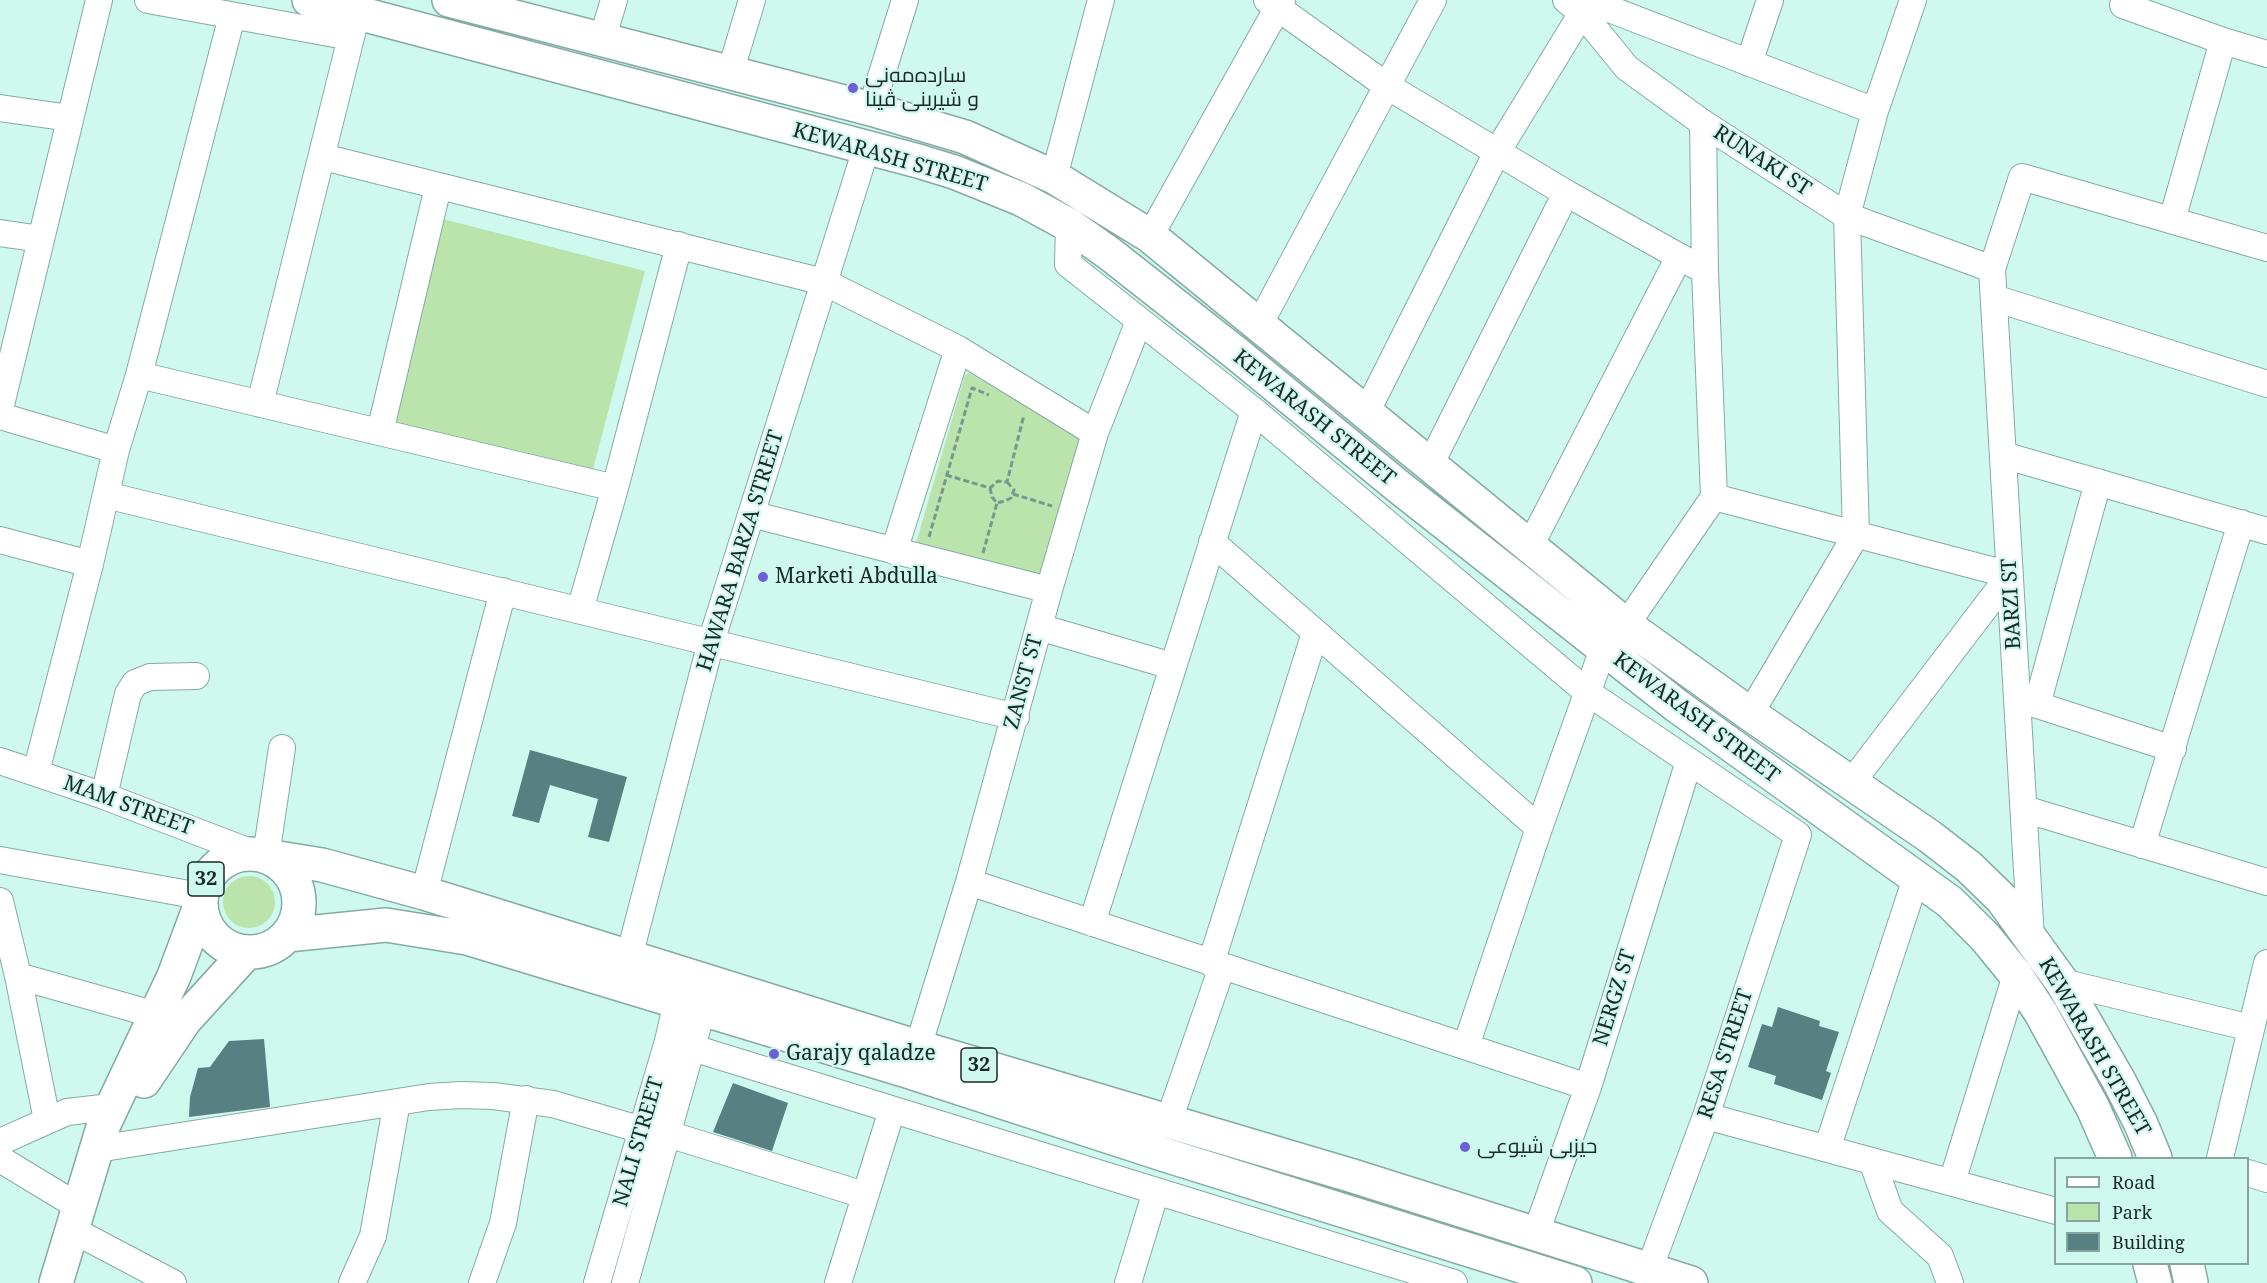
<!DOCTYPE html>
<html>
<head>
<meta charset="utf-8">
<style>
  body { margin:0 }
  #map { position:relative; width:2267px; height:1283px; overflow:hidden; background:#cff8ef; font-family:"Noto Serif",serif }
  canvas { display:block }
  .legend { position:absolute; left:2054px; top:1157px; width:195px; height:108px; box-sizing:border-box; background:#cff8ef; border:2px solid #86a59f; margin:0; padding:8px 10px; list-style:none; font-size:18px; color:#192926 }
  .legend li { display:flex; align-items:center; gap:12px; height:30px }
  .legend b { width:30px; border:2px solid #86a59f }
</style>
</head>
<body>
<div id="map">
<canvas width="2267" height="1283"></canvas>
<ul class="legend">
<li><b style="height:8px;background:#fff"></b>Road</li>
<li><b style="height:16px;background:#bae4ac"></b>Park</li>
<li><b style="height:16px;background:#587f82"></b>Building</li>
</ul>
</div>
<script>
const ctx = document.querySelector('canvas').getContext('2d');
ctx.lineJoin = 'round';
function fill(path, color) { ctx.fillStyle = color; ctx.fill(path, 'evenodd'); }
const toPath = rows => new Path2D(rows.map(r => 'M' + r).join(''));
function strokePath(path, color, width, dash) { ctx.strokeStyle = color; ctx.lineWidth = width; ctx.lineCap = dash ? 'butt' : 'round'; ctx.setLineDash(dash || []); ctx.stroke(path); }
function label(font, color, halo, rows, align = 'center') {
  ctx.font = font + ' "Noto Serif",Cairo,serif'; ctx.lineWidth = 4.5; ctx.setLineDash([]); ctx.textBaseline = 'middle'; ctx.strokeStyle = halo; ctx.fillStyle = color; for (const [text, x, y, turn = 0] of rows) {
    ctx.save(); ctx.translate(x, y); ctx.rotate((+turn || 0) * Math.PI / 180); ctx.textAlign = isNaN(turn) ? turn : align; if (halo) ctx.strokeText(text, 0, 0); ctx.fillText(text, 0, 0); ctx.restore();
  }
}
const green = toPath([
  [439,218,645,271,591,477,385,424],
  [969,373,1082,438,1044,578,916,543,965,375],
  '223 902a26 26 0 1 1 52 0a26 26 0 1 1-52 0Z'
]);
const building = toPath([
  [530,750,627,777,609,842,588,837,598,799,550,785,539,823,512,816],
  [1778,1007,1820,1021,1819,1026,1839,1032,1826,1071,1831,1073,1822,1100,1774,1084,1776,1076,1748,1067,1762,1024,1772,1027],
  [264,1039,270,1107,189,1117,190,1097,198,1068,210,1067,229,1041],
  [733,1083,788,1103,772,1151,713,1132]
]);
const path = toPath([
  [946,475,990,488,998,481,1007,482,1024,415],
  [990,488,992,497,997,503,1005,501,1011,498,1014,490,1007,482],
  [1013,494,1052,506],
  [929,537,972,388,989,395],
  [983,553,997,503]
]);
const minor = toPath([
  [148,0,351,37],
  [1267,0,1387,86,1566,193,1705,271],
  [1566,0,1582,13,1627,68,1703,123,1847,216,1992,269],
  [1586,0,1875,111],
  [2127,0,2123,5,2223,41,2267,54],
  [602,40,614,0],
  [1749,63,1770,0],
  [730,73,752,0],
  [0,108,70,118],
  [871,109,905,0],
  [323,157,824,282,958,349,1095,433],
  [1054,177,1101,0],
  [2172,220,2223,41],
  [1069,225,1068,264,1254,411,1587,692,1798,835,1706,1116,1649,1270],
  [0,233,41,239],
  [1150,236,1282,0],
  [1994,298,2267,384],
  [1259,325,1433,0],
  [139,375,615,488],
  [260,404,357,13],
  [0,409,99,0],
  [1366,413,1497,152,1582,13,1586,1],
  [0,416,116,450],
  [380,432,438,187],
  [2003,455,2267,531],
  [1430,465,1566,193],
  [106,495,1016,717],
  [1714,497,2010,575,1852,782],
  [751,514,1049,590],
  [0,540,90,564],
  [1212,542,1539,828],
  [1530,546,1679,257],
  [894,551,958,349],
  [580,610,615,488,679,245],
  [1626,625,1714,497,1705,271,1703,123],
  [1039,627,1172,666],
  [2022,700,2173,749],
  [2037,705,2098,482],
  [1750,714,1856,535,1847,216,1875,111,1913,0],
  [0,761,104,796,255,854],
  [36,772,90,564,116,450,139,375,232,16],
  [104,796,128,694,135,683,150,677,196,676],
  [2024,809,2267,882],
  [2142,845,2241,523],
  [266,856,282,748],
  [0,860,200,896],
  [969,882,1588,1087],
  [424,893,503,591],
  [0,901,18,976,47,1120],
  [1092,923,1254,411],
  [2031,939,1992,269,2022,177,2267,248],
  [629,957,711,642,866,149],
  [1211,963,1315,633],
  [18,976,156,1015],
  [2062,982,2251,1028],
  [1466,1046,1539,828,1603,649],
  [918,1047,969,882,1049,590,1095,433,1139,321],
  [693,1048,1454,1283],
  [1706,1116,2056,1211],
  [1169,1120,1222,967],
  [668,1134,864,1195],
  [0,1142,67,1112,111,1107],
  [110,1147,429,1097,461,1095,493,1096,553,1104,642,1130],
  [1827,1149,1916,878],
  [2220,1158,2267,963],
  [0,1159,79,1207],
  [1872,1161,1890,1211,1940,1256,1950,1283],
  [2248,1173,2267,1179],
  [1952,1182,2016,975],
  [1536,1233,1588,1087,1689,761],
  [86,1237,173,1283],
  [352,1283,373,1236,397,1102],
  [482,1283,503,1223,526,1099],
  [597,1283,668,1041,677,1001],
  [625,1283,703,1008],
  [838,1283,892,1110],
  [1128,1283,1156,1191]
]);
const major = toPath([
  [309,0,918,161,954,172,1021,199,1069,225,1110,254,1237,354,1399,487,1677,706,1950,902,1985,937,2016,975,2041,1013,2093,1108,2115,1158],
  [449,0,871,109,965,137,1054,177,1150,236,1626,625,1750,714,1929,836,1969,867,2002,899,2062,982,2119,1081,2141,1124,2155,1158],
  [2150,1264,2155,1283],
  [2187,1264,2191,1283]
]);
const highway = toPath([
  '201 903a49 49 0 1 1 98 0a49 49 0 1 1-98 0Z',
  [266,856,322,865,424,893,918,1047,1353,1176,1691,1283],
  [287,935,386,925,467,938,907,1071,1162,1154,1575,1283],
  [144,1081,185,1020,247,952],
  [56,1283,104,1124,174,976,200,906]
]);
const markers = [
  [853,88,6,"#705ed8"],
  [763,577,6,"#705ed8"],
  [774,1054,6,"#705ed8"],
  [1465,1147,6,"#705ed8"]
];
const shields = [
  [206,879,36],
  [979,1065,36]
];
const shieldNames = [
  ["32",206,879],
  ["32",979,1065]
];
const poiNames = [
  ["سارده‌مه‌نی",865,76],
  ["و شیرینی ڤینا",865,100],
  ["Marketi Abdulla",775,577],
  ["Garajy qaladze",786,1054],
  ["حیزبی شیوعی",1477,1147]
];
const streetNames = [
  ["KEWARASH STREET",890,158,16],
  ["RUNAKI ST",1762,161,33],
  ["KEWARASH STREET",1314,418,39],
  ["HAWARA BARZA STREET",741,551,-73],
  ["BARZI ST",2012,604,-93],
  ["ZANST ST",1024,682,-75],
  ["KEWARASH STREET",1696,718,37],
  ["MAM STREET",128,806,20],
  ["NERGZ ST",1615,998,-73],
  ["KEWARASH STREET",2094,1047,60],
  ["RESA STREET",1726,1054,-72],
  ["NALI STREET",639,1142,-74]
];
fill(green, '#bae4ac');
fill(building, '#587f82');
strokePath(minor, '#84aba3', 28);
strokePath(major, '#84aba3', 36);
strokePath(highway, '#84aba3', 36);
strokePath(path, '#799690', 3, [6, 3]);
strokePath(minor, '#fff', 26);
strokePath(major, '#fff', 33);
strokePath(highway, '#fff', 33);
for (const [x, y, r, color] of markers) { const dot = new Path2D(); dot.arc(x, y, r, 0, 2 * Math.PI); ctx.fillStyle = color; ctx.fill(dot); strokePath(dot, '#cff8ef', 2); }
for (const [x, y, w] of shields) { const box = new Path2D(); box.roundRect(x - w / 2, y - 17, w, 34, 4.5); ctx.fillStyle = '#cff8ef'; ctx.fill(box); strokePath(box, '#192926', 1.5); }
label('bold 20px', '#192926', null, shieldNames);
label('21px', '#192926', '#cff8ef', poiNames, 'left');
label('21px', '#192926', '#cff8ef', streetNames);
</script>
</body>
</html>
